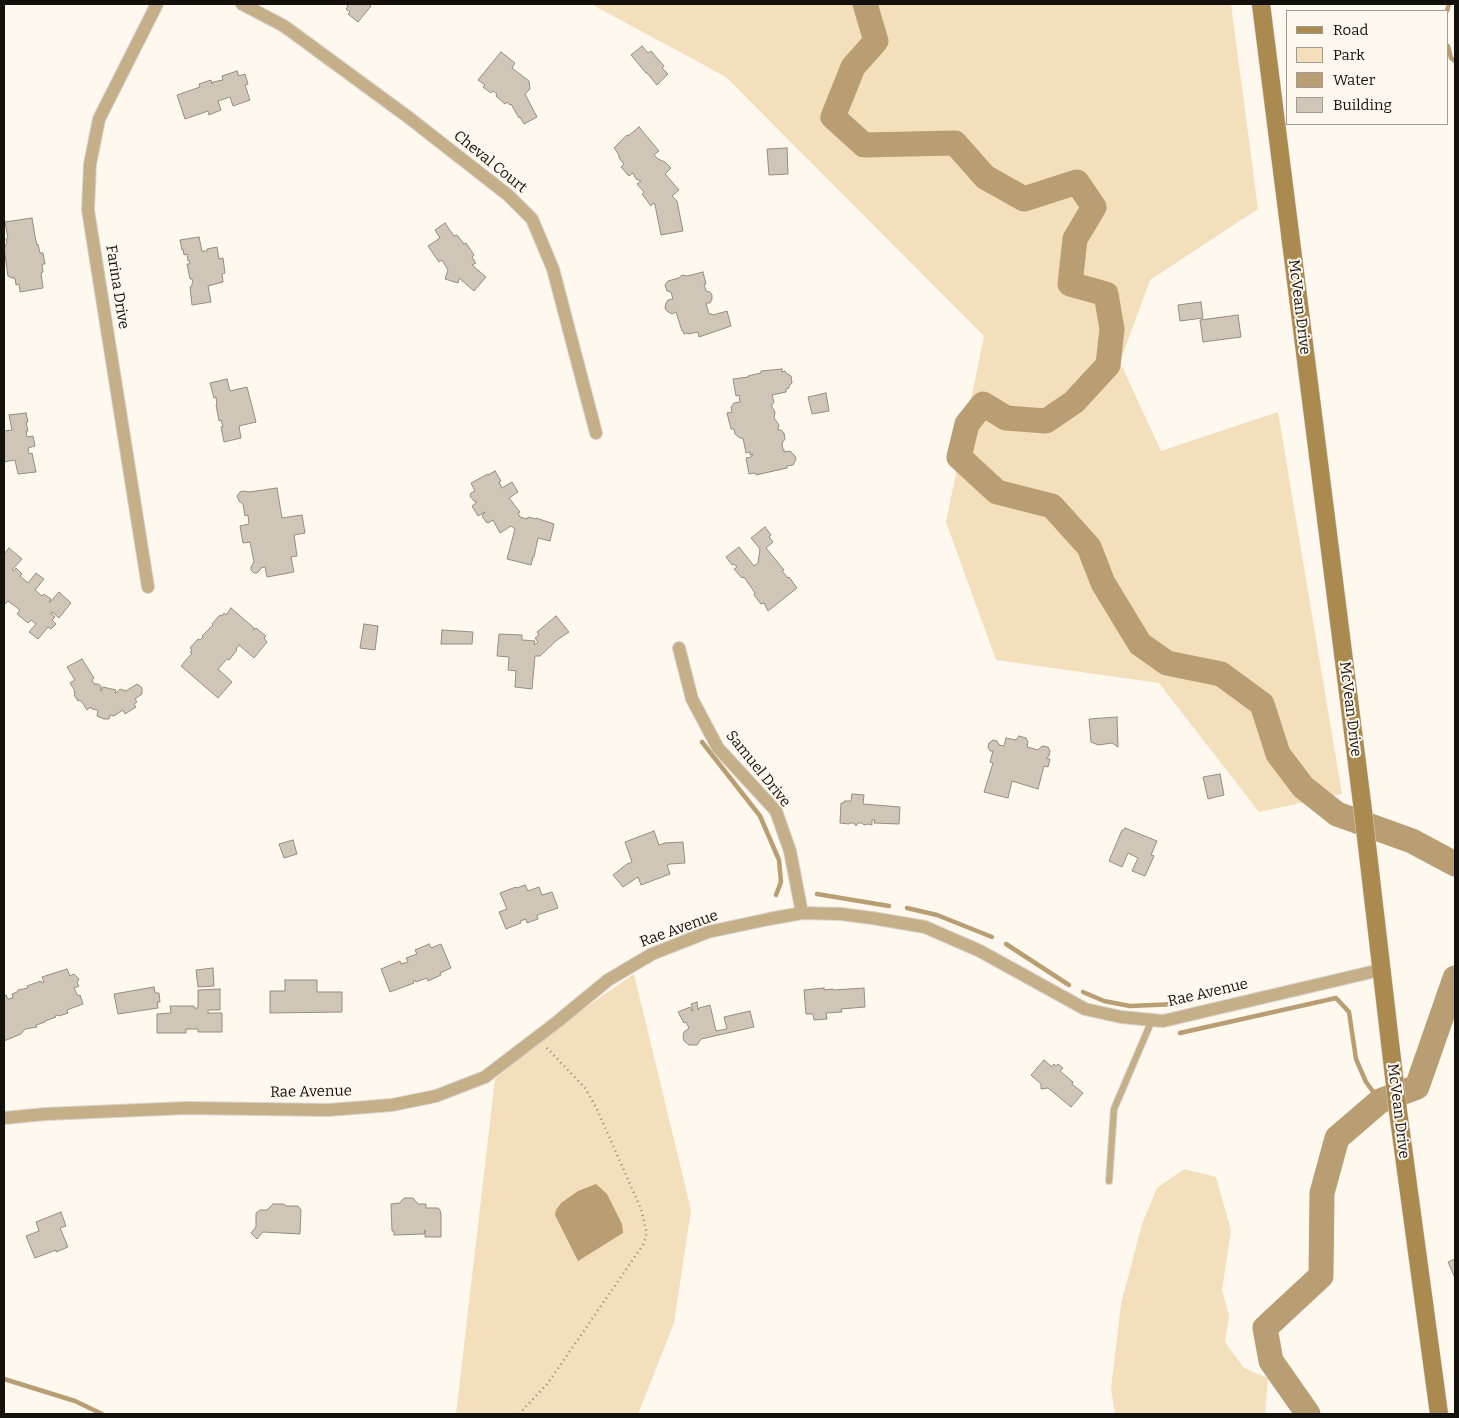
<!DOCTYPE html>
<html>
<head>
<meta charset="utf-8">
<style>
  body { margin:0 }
  #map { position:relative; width:1459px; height:1418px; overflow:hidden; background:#fef8ef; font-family:Bitter,serif }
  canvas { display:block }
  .frame { position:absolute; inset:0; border:5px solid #14110c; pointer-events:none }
  .legend { position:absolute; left:1286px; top:10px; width:162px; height:115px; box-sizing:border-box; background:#fef8ef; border:1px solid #a09c94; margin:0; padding:6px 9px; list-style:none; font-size:15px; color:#14110c }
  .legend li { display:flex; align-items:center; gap:10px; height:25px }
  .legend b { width:25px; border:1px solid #a09c94 }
</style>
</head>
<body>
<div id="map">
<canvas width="1459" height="1418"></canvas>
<div class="frame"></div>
<ul class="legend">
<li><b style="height:6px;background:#ab8a4f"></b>Road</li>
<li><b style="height:14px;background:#f4dfbc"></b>Park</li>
<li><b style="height:14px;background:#b89e72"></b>Water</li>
<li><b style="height:14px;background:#cfc6b7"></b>Building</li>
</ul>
</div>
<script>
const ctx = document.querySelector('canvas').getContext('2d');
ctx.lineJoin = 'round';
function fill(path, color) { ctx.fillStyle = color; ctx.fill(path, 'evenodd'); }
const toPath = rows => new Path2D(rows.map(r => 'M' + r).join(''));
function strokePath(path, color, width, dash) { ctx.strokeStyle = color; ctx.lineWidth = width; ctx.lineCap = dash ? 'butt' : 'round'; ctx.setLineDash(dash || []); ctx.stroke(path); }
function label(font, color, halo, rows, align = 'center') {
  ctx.font = font + ' Bitter,serif'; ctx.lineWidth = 4; ctx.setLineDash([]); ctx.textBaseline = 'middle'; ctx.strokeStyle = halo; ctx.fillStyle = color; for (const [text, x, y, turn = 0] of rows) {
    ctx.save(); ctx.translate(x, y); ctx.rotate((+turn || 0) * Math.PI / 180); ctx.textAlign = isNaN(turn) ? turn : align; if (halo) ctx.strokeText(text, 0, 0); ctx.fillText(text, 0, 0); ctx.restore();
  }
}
const green = toPath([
  [591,4,1231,4,1258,209,1150,280,1120,362,1161,451,1278,412,1342,794,1259,812,1159,683,996,660,946,522,984,336,726,77],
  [634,974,691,1210,674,1323,638,1414,456,1414,495,1079,547,1034],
  [1184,1169,1216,1177,1231,1230,1222,1290,1229,1315,1225,1342,1244,1368,1268,1378,1265,1414,1115,1414,1111,1388,1121,1304,1142,1224,1157,1188]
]);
const water = toPath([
  [596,1184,607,1194,622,1224,623,1233,578,1261,555,1215,556,1210,561,1203,578,1191]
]);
const stream = toPath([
  [1447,11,1449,4],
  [1448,46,1451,58,1455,61],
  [702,742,760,816,779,860,781,882,776,895],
  [817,894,889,906],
  [907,908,937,915,992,937],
  [1006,944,1069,985],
  [1083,992,1104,1001,1130,1006,1177,1004],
  [1180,1033,1336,998,1349,1012,1356,1059,1366,1082,1380,1101],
  [4,1379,75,1401,102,1414]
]);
const river = toPath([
  [865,4,876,41,853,67,833,117,864,145,955,143,985,177,1024,199,1077,182,1094,207,1075,239,1070,284,1106,294,1112,329,1108,365,1074,402,1046,421,1006,418,983,404,967,424,959,457,997,492,1052,506,1089,547,1103,583,1140,644,1167,663,1221,674,1262,704,1278,754,1303,787,1337,814,1412,841,1455,864],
  [1308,1414,1271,1361,1265,1328,1321,1276,1322,1193,1337,1138,1380,1101,1417,1087,1455,978]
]);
const building = toPath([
  [346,4,368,4,371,6,358,22,348,14,350,12,346,9,348,6,346,4],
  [642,46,648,53,651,51,664,66,662,68,668,74,657,85,647,73,646,73,631,55,642,46],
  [501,52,515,63,512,68,529,81,530,89,525,94,537,117,524,124,520,117,519,118,511,104,510,105,507,102,505,104,496,96,497,94,493,91,491,93,483,87,485,85,478,80,501,52],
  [237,71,239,76,245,74,248,84,245,85,250,100,233,106,230,97,218,101,221,110,209,115,208,111,185,119,177,95,200,87,199,84,211,80,212,84,213,82,223,80,222,76,237,71],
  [639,127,659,151,654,155,658,159,665,162,671,168,665,174,679,190,672,196,677,201,683,231,661,235,655,205,654,203,651,206,642,194,644,192,637,184,641,181,636,179,633,173,629,176,621,167,624,164,619,158,619,155,614,148,627,135,628,136,639,127],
  [787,148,788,174,769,175,767,149,787,148],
  [32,218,35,236,37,245,38,244,40,253,43,253,45,264,42,264,43,272,41,273,43,288,20,292,19,284,16,285,15,278,12,278,8,276,4,248,7,243,6,239,8,238,5,222,32,218],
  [445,223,454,236,457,235,464,244,466,243,474,255,472,257,476,263,472,265,486,277,474,291,459,278,458,283,445,279,448,270,442,260,439,262,428,246,440,238,435,230,445,223],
  [199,237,202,251,207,251,207,249,217,247,219,259,223,258,225,273,222,274,223,282,208,286,211,302,192,305,190,287,192,286,192,283,193,282,192,279,190,279,187,264,190,264,189,260,188,261,187,254,184,255,183,249,182,250,180,240,199,237],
  [703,272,706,284,704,284,706,291,710,292,712,295,712,299,710,303,706,303,709,314,712,314,713,315,727,311,731,326,699,337,698,332,688,334,688,333,684,334,683,331,682,331,676,312,672,314,667,311,665,308,666,303,668,300,673,299,671,292,667,291,665,285,668,281,679,278,682,275,687,276,703,272],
  [1201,302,1203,318,1180,321,1178,305,1201,302],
  [1238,315,1241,337,1203,342,1200,320,1238,315],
  [782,369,782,372,785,371,786,373,791,376,792,383,789,386,789,388,786,389,786,392,772,395,774,402,772,405,771,405,775,412,774,418,779,425,778,430,781,430,784,433,785,439,782,443,783,450,784,449,784,452,790,451,795,456,796,459,793,465,787,466,787,468,756,475,755,473,749,474,746,458,751,457,753,454,750,455,750,452,746,453,743,438,740,438,735,434,734,429,731,429,727,413,732,412,731,407,734,403,740,402,739,395,736,396,733,379,748,377,748,376,761,373,761,371,782,369],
  [227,379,230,391,247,387,256,422,239,426,241,438,224,442,221,427,223,427,221,420,219,421,216,405,217,405,216,397,214,398,210,383,227,379],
  [826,393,829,411,812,414,808,397,826,393],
  [26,413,28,422,26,422,28,431,26,431,27,437,33,436,35,446,28,448,29,454,32,453,36,472,18,474,15,460,4,462,4,431,12,430,9,415,26,413],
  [495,471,501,481,499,482,502,488,512,482,518,492,509,498,520,512,518,513,520,517,527,519,528,517,536,519,536,518,554,524,550,541,538,538,534,557,533,557,531,565,507,559,515,529,511,526,500,533,493,520,488,523,486,522,482,516,485,512,478,516,472,506,477,502,474,501,470,496,471,493,475,491,471,483,488,474,488,475,495,471],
  [277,488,282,518,302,515,305,533,294,535,297,556,291,557,294,572,267,577,265,567,261,568,260,570,257,573,254,573,251,570,251,567,254,562,250,542,243,543,240,526,249,524,248,515,245,516,243,504,239,501,237,496,240,492,243,491,249,492,277,488],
  [765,527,771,535,769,537,773,542,766,548,784,570,782,571,788,578,789,577,797,588,768,611,764,603,761,604,754,595,755,593,744,577,742,578,734,569,737,567,734,564,732,565,726,557,739,547,754,566,758,563,760,549,751,538,765,527],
  [9,548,22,559,12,570,14,571,16,568,22,574,20,576,28,583,36,573,44,579,35,590,42,596,44,594,51,599,49,602,50,602,59,592,71,603,59,618,52,612,51,614,55,617,52,620,56,624,51,629,48,627,38,639,29,632,36,624,31,620,28,623,17,614,20,610,8,601,5,604,4,603,4,554,9,548],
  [231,608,254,628,254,630,256,628,266,636,264,638,267,642,254,658,239,645,236,649,237,650,229,660,227,659,218,669,232,682,218,698,181,666,192,653,190,652,192,650,190,648,198,639,200,640,203,637,202,636,213,625,212,624,220,615,222,616,224,613,226,615,231,608],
  [556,616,569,632,557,640,540,656,535,656,532,689,515,687,516,671,508,670,509,657,497,656,499,634,522,635,522,640,535,641,534,644,536,644,538,642,535,638,539,635,537,632,556,616],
  [364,624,378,626,375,650,360,648,364,624],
  [442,630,473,632,472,644,441,644,442,630],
  [82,659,94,678,92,680,94,684,98,684,101,686,101,691,103,687,116,690,115,693,116,693,120,689,126,691,137,684,140,686,142,688,142,694,135,699,137,702,134,704,136,707,125,714,123,710,114,716,110,715,109,719,104,719,97,716,98,710,92,709,91,707,87,710,82,702,79,700,78,701,74,695,75,694,74,691,75,691,70,683,75,680,67,667,82,659],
  [1117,717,1118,747,1112,743,1098,745,1091,742,1089,719,1117,717],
  [1019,736,1026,738,1028,742,1027,747,1038,750,1042,746,1048,747,1050,751,1049,756,1046,758,1050,759,1048,767,1044,766,1038,789,1012,781,1008,798,984,792,993,763,990,762,993,751,990,751,988,747,989,743,993,740,997,741,999,745,1004,746,1006,738,1016,740,1019,736],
  [1220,774,1224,795,1208,799,1203,777,1220,774],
  [852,794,864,795,863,804,900,807,899,824,874,823,875,820,872,820,872,825,868,824,864,825,862,823,858,823,856,826,854,823,850,823,849,824,840,823,841,803,844,803,844,801,851,801,852,794],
  [1125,828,1157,841,1151,855,1154,856,1145,876,1132,871,1138,858,1128,853,1122,867,1109,861,1122,830,1124,830,1125,828],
  [654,831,659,845,665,843,683,842,685,863,670,864,667,865,670,874,641,885,638,877,623,887,613,875,627,864,632,862,625,842,654,831],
  [293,840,297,854,284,858,279,844,293,840],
  [525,885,528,891,539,887,542,895,552,892,558,908,537,915,538,919,527,923,526,919,520,921,521,923,506,929,499,912,507,909,500,893,516,887,517,888,525,885],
  [429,944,431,948,441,944,451,968,440,973,441,975,428,981,427,978,416,982,415,980,413,981,414,983,390,992,381,969,400,961,401,964,408,962,406,958,417,954,415,950,429,944],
  [213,968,214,986,198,987,196,970,213,968],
  [67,969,70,976,74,974,79,979,77,983,79,986,74,988,78,996,80,995,83,1004,67,1010,68,1013,59,1016,58,1015,55,1016,56,1017,45,1021,45,1022,36,1025,37,1027,25,1029,21,1034,4,1041,4,996,6,995,8,999,13,998,12,994,17,992,18,990,28,988,27,986,41,981,42,983,44,982,42,977,67,969],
  [285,980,317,980,317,992,342,992,342,1012,270,1013,270,991,285,991,285,980],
  [154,987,155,993,159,993,160,1002,157,1002,158,1008,118,1014,114,994,154,987],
  [824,988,824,990,833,989,833,990,864,988,865,1007,841,1009,842,1012,826,1013,827,1019,814,1020,813,1014,806,1014,804,990,824,988],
  [220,989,220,1010,208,1010,208,1013,222,1013,222,1032,198,1032,198,1029,186,1029,186,1033,157,1033,157,1014,171,1013,170,1006,194,1006,194,1008,198,1008,198,990,220,989],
  [697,1002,698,1010,699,1008,710,1005,716,1031,727,1029,724,1017,750,1011,754,1027,701,1039,697,1045,689,1045,684,1041,683,1037,684,1032,689,1028,686,1022,684,1023,678,1012,690,1007,692,1011,693,1011,691,1004,697,1002],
  [1044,1060,1052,1067,1054,1064,1056,1066,1058,1064,1063,1068,1060,1071,1073,1082,1072,1084,1083,1093,1071,1107,1048,1088,1041,1089,1041,1084,1031,1075,1044,1060],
  [405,1198,413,1198,418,1204,426,1204,426,1208,438,1208,440,1210,441,1215,441,1237,425,1237,425,1230,424,1234,394,1235,394,1231,392,1231,391,1204,400,1203,402,1200,405,1198],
  [273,1204,284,1204,286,1206,298,1206,301,1210,300,1234,263,1232,257,1239,251,1233,256,1227,256,1213,260,1210,267,1210,273,1204],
  [61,1212,66,1226,60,1228,68,1247,56,1252,56,1250,35,1258,26,1236,39,1231,36,1222,61,1212],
  [1455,1259,1455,1278,1448,1262,1455,1259]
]);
const path = toPath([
  [519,1414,548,1383,643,1245,646,1237,646,1230,641,1209,597,1109,585,1088,545,1046]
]);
const service = toPath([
  [1109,1181,1114,1109,1152,1020]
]);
const minor = toPath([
  [242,4,284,26,408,117,508,195,532,219,553,269,596,433],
  [148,587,88,210,90,164,99,119,157,4],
  [679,648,692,699,718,748,776,811,790,851,802,913],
  [4,1118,46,1114,187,1108,328,1110,392,1105,436,1096,485,1077,557,1022,608,980,652,954,708,932,769,919,802,913,841,914,872,918,925,927,980,951,1085,1009,1121,1017,1163,1021,1380,970]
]);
const secondary = toPath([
  [1261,4,1363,811,1398,1111,1439,1414]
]);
const streetNames = [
  ["Cheval Court",490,162,39],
  ["Farina Drive",117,287,81],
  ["McVean Drive",1299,307,83],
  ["McVean Drive",1350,709,83],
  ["Samuel Drive",758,769,51],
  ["Rae Avenue",679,929,-20],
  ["Rae Avenue",1208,993,-13],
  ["Rae Avenue",311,1092,-1],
  ["McVean Drive",1398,1111,83]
];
fill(green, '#f4dfbc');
fill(water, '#b89e72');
strokePath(stream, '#b89e72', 4.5);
strokePath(river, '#b89e72', 25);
fill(building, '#cfc6b7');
strokePath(building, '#958d7e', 1);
strokePath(service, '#d9d3cb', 8);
strokePath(minor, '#d9d3cb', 14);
strokePath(secondary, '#d9d3cb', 19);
strokePath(path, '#8c8881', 2.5, [1, 4]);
strokePath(service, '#c5af89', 6);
strokePath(minor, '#c5af89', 12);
strokePath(secondary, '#ab8a4f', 18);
label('15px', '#14110c', '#fef8ef', streetNames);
</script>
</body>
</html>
